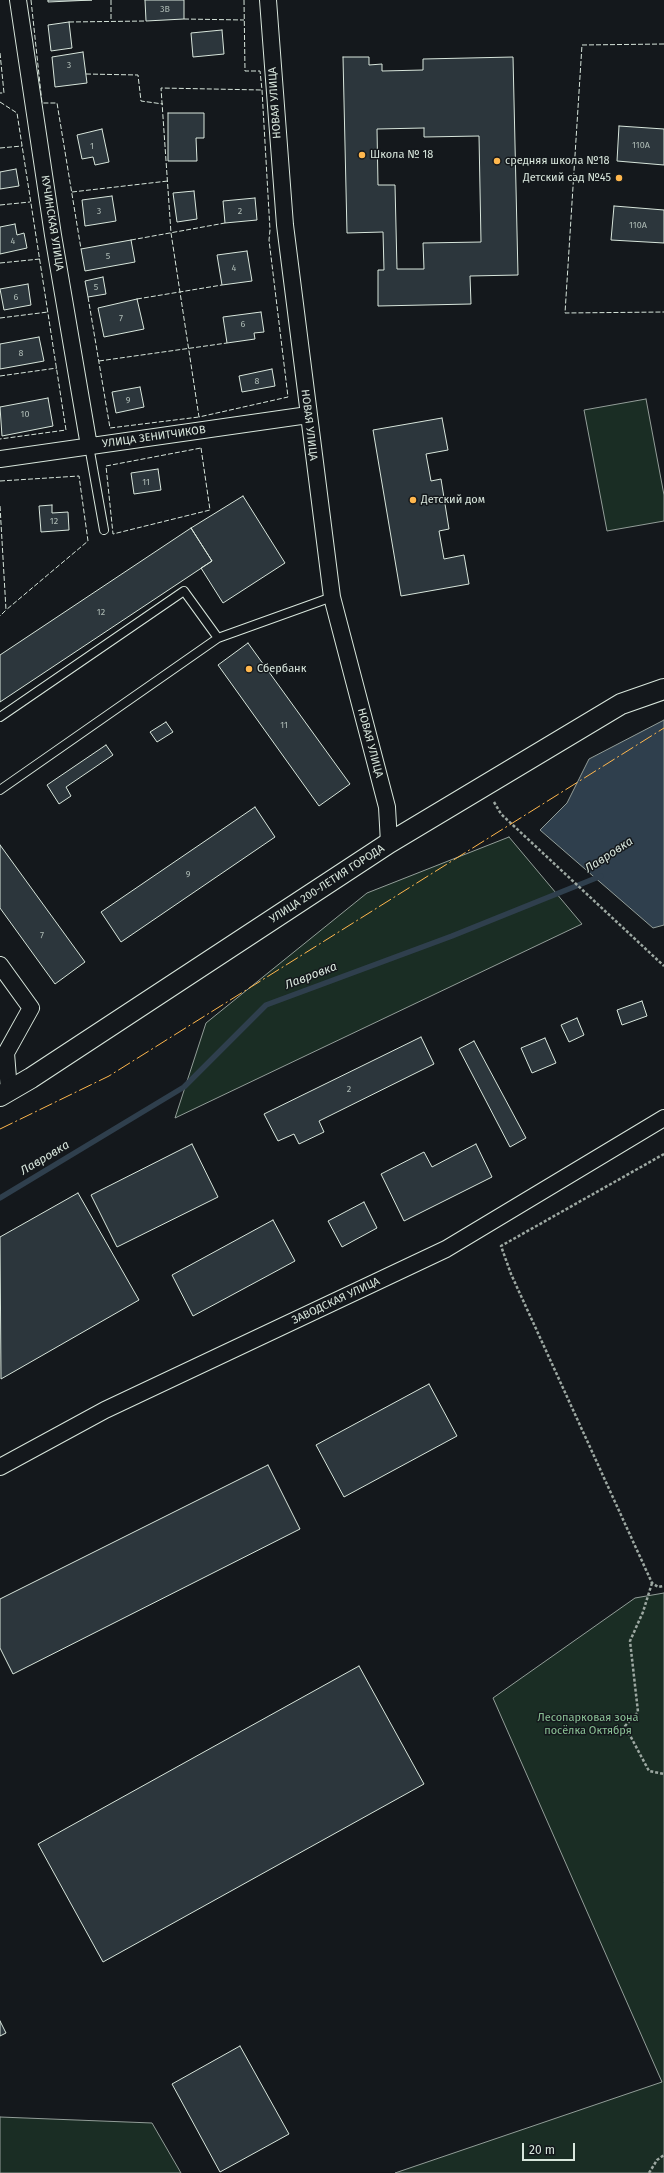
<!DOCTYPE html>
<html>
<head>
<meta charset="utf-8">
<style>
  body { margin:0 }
  #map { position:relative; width:664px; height:2173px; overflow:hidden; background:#14181c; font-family:"Fira Sans",sans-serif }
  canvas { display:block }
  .scale { position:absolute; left:522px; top:2143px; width:53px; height:18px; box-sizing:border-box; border:2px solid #d8e6dc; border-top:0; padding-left:5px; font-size:12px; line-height:14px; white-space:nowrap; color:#d8e6dc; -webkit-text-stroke:3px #14181c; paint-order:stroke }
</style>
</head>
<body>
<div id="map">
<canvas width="664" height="2173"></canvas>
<div class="scale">20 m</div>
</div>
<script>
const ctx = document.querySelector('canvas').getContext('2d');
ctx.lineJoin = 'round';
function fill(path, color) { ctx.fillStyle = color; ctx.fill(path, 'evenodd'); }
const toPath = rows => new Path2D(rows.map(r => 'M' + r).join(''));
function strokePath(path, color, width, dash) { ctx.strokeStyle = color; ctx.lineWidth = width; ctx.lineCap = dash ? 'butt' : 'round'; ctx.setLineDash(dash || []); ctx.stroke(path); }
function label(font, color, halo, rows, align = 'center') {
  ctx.font = font + ' "Fira Sans",sans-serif'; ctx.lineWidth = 3; ctx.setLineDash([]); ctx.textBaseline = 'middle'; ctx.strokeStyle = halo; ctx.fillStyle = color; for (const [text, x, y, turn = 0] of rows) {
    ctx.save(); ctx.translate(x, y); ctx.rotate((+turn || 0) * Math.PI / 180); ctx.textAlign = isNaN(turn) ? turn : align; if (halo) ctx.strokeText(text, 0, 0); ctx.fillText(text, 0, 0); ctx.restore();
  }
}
const green = toPath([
  [646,399,664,495,664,521,607,531,584,410,646,399],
  [509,837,582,924,175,1118,206,1023,367,893,509,837],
  [664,1593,664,2173,395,2173,662,2082,493,1698,635,1598,664,1593],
  [0,2117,152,2123,181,2173,0,2173,0,2117]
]);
const water = toPath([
  [664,720,664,925,653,928,540,830,567,803,589,759,664,720]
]);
const stream = toPath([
  [0,1198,184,1087,266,1005,452,936,601,876]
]);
const building = toPath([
  [48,0,92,0,48,2,48,0],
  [145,0,184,0,184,19,146,21,145,0],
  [69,22,72,48,51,51,48,25,69,22],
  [222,30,224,54,193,57,191,33,222,30],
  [83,52,87,83,55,87,52,57,83,52],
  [343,57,369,57,369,65,382,64,382,71,423,70,423,59,513,57,518,275,470,276,471,304,378,306,378,270,384,270,383,232,347,233,343,57],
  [424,128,424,137,479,136,481,242,423,243,424,269,397,269,395,185,378,185,377,129,424,128],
  [168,113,204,113,204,138,196,138,197,161,168,161,168,113],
  [619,126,664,129,664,165,617,161,619,126],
  [102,129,109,162,95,165,93,157,82,159,77,135,102,129],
  [16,169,19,186,0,189,0,172,16,169],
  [194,191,197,219,177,222,173,193,194,191],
  [112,196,116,221,85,226,82,200,112,196],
  [255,198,257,220,225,223,223,201,255,198],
  [614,206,664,210,664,243,611,240,614,206],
  [15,224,17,235,24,233,27,248,0,254,0,227,15,224],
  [131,240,135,262,85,271,81,249,131,240],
  [247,251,252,281,222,285,217,255,247,251],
  [103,277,106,294,88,297,85,281,103,277],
  [28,284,31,305,4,310,0,289,28,284],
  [137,299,144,329,104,337,98,308,137,299],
  [261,312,264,332,254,333,255,339,227,343,223,317,261,312],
  [39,337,44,361,0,369,0,344,39,337],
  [272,369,275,386,242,392,239,376,272,369],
  [140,387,144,407,116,413,112,392,140,387],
  [48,398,53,426,2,436,0,407,48,398],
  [442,418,448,450,426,454,431,481,441,479,449,529,439,531,444,559,464,555,469,584,401,596,373,430,442,418],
  [158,469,161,490,134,494,131,473,158,469],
  [243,496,285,563,223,603,201,568,212,561,191,528,243,496],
  [52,505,52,513,68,512,69,530,41,532,39,506,52,505],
  [191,528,212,561,0,702,0,655,191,528],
  [248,643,350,784,319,806,218,665,248,643],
  [166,722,173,732,157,742,150,732,166,722],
  [106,745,113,755,66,787,71,796,59,804,47,785,106,745],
  [255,807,275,837,121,942,101,912,255,807],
  [0,845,85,962,55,984,0,908,0,845],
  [642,1001,647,1016,622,1025,617,1010,642,1001],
  [577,1018,584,1035,569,1042,561,1025,577,1018],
  [421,1037,434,1064,319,1121,324,1132,299,1144,294,1134,278,1141,264,1114,421,1037],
  [545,1038,556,1063,532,1073,521,1048,545,1038],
  [474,1041,526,1138,510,1147,459,1049,474,1041],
  [192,1144,218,1197,117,1247,91,1195,192,1144],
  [476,1144,492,1177,404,1221,381,1174,424,1152,432,1167,476,1144],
  [78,1193,139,1300,1,1379,0,1237,78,1193],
  [364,1202,377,1228,342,1247,328,1221,364,1202],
  [273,1220,295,1261,193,1316,172,1275,273,1220],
  [429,1384,457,1436,344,1497,316,1445,429,1384],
  [268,1465,300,1529,13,1674,0,1648,0,1599,268,1465],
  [359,1666,424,1784,103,1962,38,1844,359,1666],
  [0,2021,6,2033,0,2036,0,2021],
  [240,2046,289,2134,220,2172,172,2084,240,2046]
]);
const path = toPath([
  [494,802,501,814,664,966],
  [664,1154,501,1246,511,1274,652,1583,658,1587,664,1586],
  [652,1583,643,1612,630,1641,638,1712,625,1726,649,1771,664,1774],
  [649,2173,657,2160,664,2155]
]);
const service = toPath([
  [89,446,104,530],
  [0,717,184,591,218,638],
  [0,790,218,638,332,597]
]);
const minor = toPath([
  [18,0,53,235,89,446],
  [268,0,285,225,332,597,387,807,389,843],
  [0,459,308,415],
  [0,965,31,1008,6,1053,9,1091],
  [0,1467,105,1410,446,1249,664,1118]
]);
const tertiary = toPath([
  [0,1096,31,1078,389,843,621,704,664,689]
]);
const fence = toPath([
  [31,0,42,103,57,103,81,249],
  [111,0,111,21],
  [244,0,245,71,260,71,262,90,270,230,269,240,288,397,199,417,171,233,161,88,262,90],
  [184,19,244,20],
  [69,22,146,21],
  [664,44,582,45,565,313,664,312],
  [0,53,4,93,0,93],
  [86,74,138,75,141,101,163,104],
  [0,102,17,113,66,430,0,439],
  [0,148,22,146],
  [72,192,168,181],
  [0,205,30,202],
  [131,240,225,223],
  [0,263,40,259],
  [88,297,110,428,199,417],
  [137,299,222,285],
  [0,318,48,312],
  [99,361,227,343],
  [0,376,57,368],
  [201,448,210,510,113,534,106,466,201,448],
  [0,481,79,476,88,541,6,610],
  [0,506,6,610,0,616]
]);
const power = toPath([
  [0,1129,109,1076,664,728]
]);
const markers = [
  [362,155,4,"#ffb74d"],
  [497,161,4,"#ffb74d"],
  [619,178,4,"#ffb74d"],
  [413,500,4,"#ffb74d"],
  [249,669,4,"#ffb74d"]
];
const numberNames = [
  ["3В",165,9],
  ["3",69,65],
  ["110А",641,145],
  ["1",92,146],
  ["3",99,211],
  ["2",240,211],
  ["110А",638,225],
  ["4",13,241],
  ["5",108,256],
  ["4",234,268],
  ["5",96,287],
  ["6",16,297],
  ["7",121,318],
  ["6",243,324],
  ["8",21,353],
  ["8",257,381],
  ["9",128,400],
  ["10",25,414],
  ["11",146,482],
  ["12",54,521],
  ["12",101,612],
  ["11",284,725],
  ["9",188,874],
  ["7",42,935],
  ["2",349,1089]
];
const streetNames = [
  ["НОВАЯ УЛИЦА",275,103,-94],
  ["КУЧИНСКАЯ УЛИЦА",52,223,81],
  ["НОВАЯ УЛИЦА",309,425,83],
  ["УЛИЦА ЗЕНИТЧИКОВ",154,437,-8],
  ["НОВАЯ УЛИЦА",370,743,75],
  ["УЛИЦА 200-ЛЕТИЯ ГОРОДА",327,884,-33],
  ["ЗАВОДСКАЯ УЛИЦА",336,1301,-25]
];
const poiNames = [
  ["Школа № 18",370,155],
  ["средняя школа №18",505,161],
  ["Детский сад №45",611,178,"right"],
  ["Детский дом",421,500],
  ["Сбербанк",257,669]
];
const parkNames = [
  ["Лесопарковая зона",588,1718],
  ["посёлка Октября",588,1731]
];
const waterNames = [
  ["Лавровка",609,855,-33],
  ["Лавровка",311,976,-21],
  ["Лавровка",45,1158,-31]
];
fill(green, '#1a2d24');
strokePath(green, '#939e99', 1);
fill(water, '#2f3f4d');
strokePath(water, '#939e99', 1);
strokePath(stream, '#2f3f4d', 5.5);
fill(building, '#2c363c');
strokePath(building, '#d8e6dc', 1);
strokePath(service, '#d8e6dc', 10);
strokePath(minor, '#d8e6dc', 18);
strokePath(tertiary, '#d8e6dc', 22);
strokePath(path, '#9da8a2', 2.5, [3, 2]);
strokePath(service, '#14181c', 8);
strokePath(minor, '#14181c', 16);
strokePath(tertiary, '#14181c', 20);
strokePath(fence, '#d8e6dc', 1, [5, 2]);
strokePath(power, '#ffb74d', 1, [14, 3, 2, 3]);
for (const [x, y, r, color] of markers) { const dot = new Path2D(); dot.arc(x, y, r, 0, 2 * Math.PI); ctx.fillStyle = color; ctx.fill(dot); strokePath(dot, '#14181c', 1.5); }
label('9px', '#adbab4', null, numberNames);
label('11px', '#d8e6dc', '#14181c', streetNames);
label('11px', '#d8e6dc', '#14181c', poiNames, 'left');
label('11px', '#8ac095', '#14181c', parkNames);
label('italic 12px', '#d8e6dc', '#14181c', waterNames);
</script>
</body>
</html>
